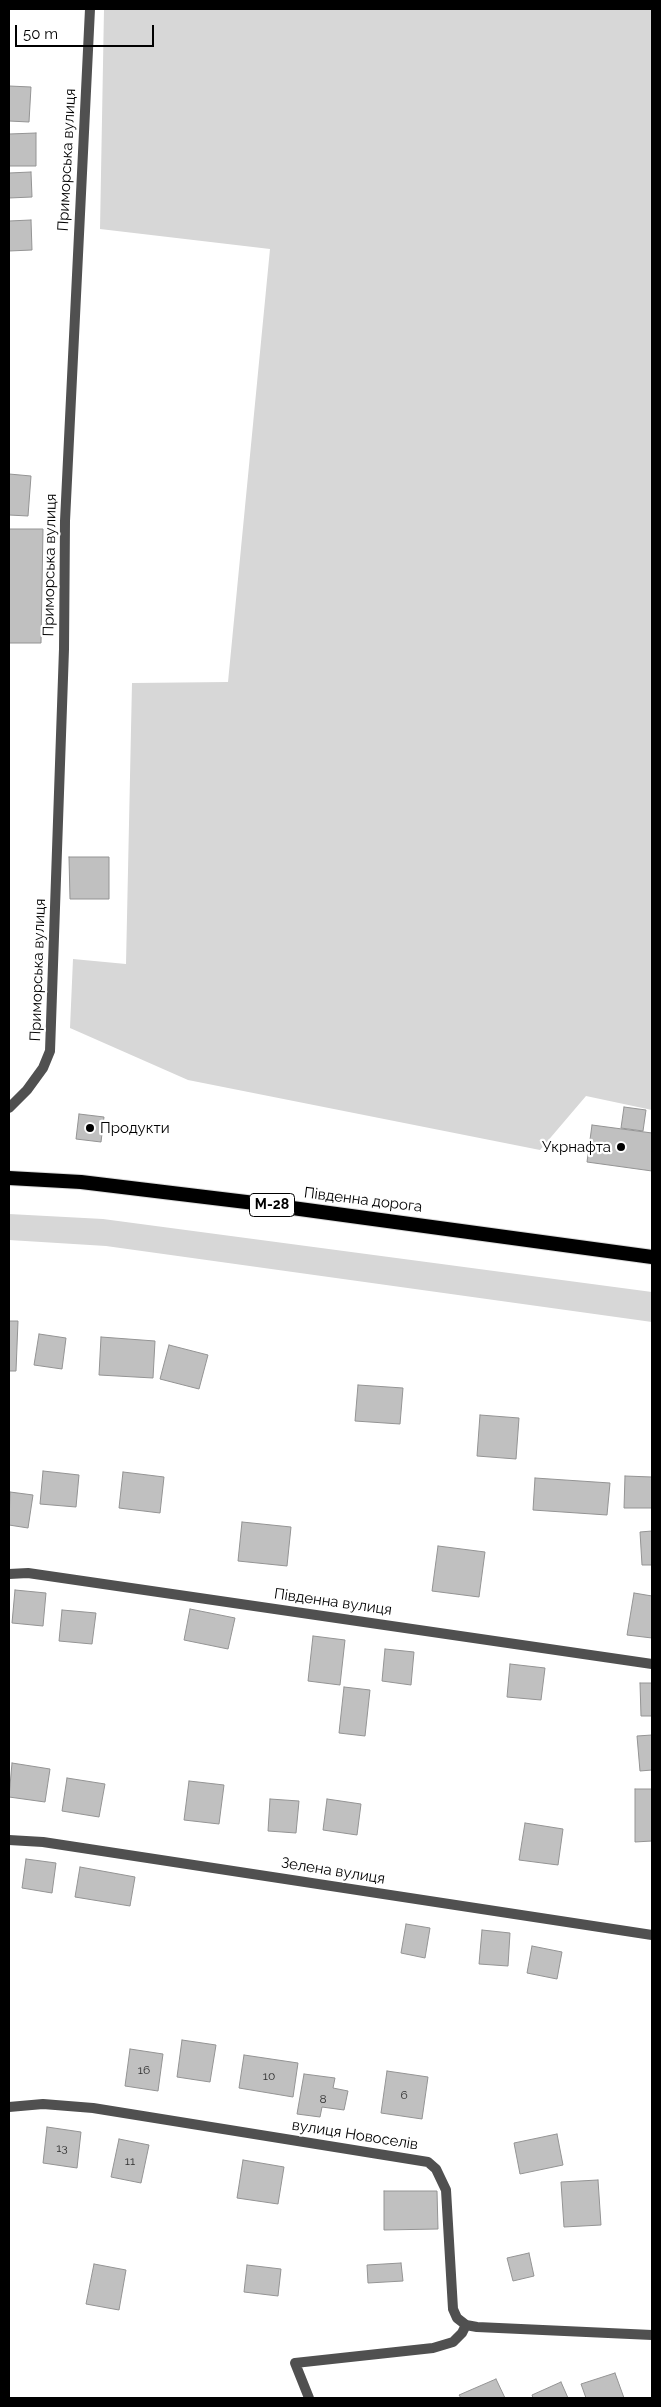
<!DOCTYPE html>
<html>
<head>
<meta charset="utf-8">
<style>
  body { margin:0 }
  #map { position:relative; width:661px; height:2407px; overflow:hidden; background:#fff; font-family:Raleway,sans-serif }
  canvas { display:block }
  .frame { position:absolute; inset:0; border:10px solid #000; pointer-events:none }
  .scale { position:absolute; left:15px; top:25px; width:139px; height:22px; box-sizing:border-box; border:2px solid #000; border-top:0; padding-left:6px; font-size:15px; line-height:18px; white-space:nowrap; color:#000; -webkit-text-stroke:4px #fff; paint-order:stroke }
</style>
</head>
<body>
<div id="map">
<canvas width="661" height="2407"></canvas>
<div class="frame"></div>
<div class="scale">50 m</div>
</div>
<script>
const ctx = document.querySelector('canvas').getContext('2d');
ctx.lineJoin = 'round';
function fill(path, color) { ctx.fillStyle = color; ctx.fill(path, 'evenodd'); }
const toPath = rows => new Path2D(rows.map(r => 'M' + r).join(''));
function strokePath(path, color, width, dash) { ctx.strokeStyle = color; ctx.lineWidth = width; ctx.lineCap = dash ? 'butt' : 'round'; ctx.setLineDash(dash || []); ctx.stroke(path); }
function label(font, color, halo, rows, align = 'center') {
  ctx.font = font + ' Raleway,sans-serif'; ctx.lineWidth = 4.5; ctx.setLineDash([]); ctx.textBaseline = 'middle'; ctx.strokeStyle = halo; ctx.fillStyle = color; for (const [text, x, y, turn = 0] of rows) {
    ctx.save(); ctx.translate(x, y); ctx.rotate((+turn || 0) * Math.PI / 180); ctx.textAlign = isNaN(turn) ? turn : align; if (halo) ctx.strokeText(text, 0, 0); ctx.fillText(text, 0, 0); ctx.restore();
  }
}
const green = toPath([
  [104,9,652,9,652,1110,586,1096,540,1150,188,1080,70,1028,73,959,126,964,132,683,228,682,270,249,100,229],
  [9,1214,103,1219,652,1292,652,1322,106,1246,9,1240]
]);
const building = toPath([
  [9,86,31,87,29,122,9,121,9,86],
  [36,133,36,166,9,166,9,134,36,133],
  [31,172,32,197,9,198,9,173,31,172],
  [31,220,32,250,9,251,9,221,31,220],
  [9,474,31,476,28,516,9,515,9,474],
  [9,529,43,529,41,643,9,643,9,529],
  [69,857,109,857,109,899,70,899,69,857],
  [624,1107,646,1110,643,1131,621,1128,624,1107],
  [79,1114,104,1117,101,1142,76,1139,79,1114],
  [592,1125,652,1133,652,1171,587,1162,592,1125],
  [9,1321,18,1321,16,1371,9,1371,9,1321],
  [39,1334,66,1338,62,1369,34,1365,39,1334],
  [101,1337,155,1341,153,1378,99,1375,101,1337],
  [169,1345,208,1355,199,1389,160,1379,169,1345],
  [358,1385,403,1388,400,1424,355,1421,358,1385],
  [480,1415,519,1418,516,1459,477,1456,480,1415],
  [43,1471,79,1475,76,1507,40,1504,43,1471],
  [123,1472,164,1477,160,1513,119,1508,123,1472],
  [625,1476,652,1477,652,1508,624,1508,625,1476],
  [535,1478,610,1483,607,1515,533,1510,535,1478],
  [10,1492,33,1495,28,1528,9,1525,10,1492],
  [242,1522,291,1527,287,1566,238,1561,242,1522],
  [652,1531,652,1565,642,1565,640,1532,652,1531],
  [438,1546,485,1552,479,1597,432,1591,438,1546],
  [15,1590,46,1593,43,1626,12,1623,15,1590],
  [634,1593,652,1596,652,1638,627,1635,634,1593],
  [190,1609,235,1618,228,1649,184,1640,190,1609],
  [62,1610,96,1613,92,1644,59,1641,62,1610],
  [313,1636,345,1640,340,1685,308,1681,313,1636],
  [385,1649,414,1652,411,1685,382,1681,385,1649],
  [510,1664,545,1668,541,1700,507,1697,510,1664],
  [640,1683,652,1683,652,1716,641,1716,640,1683],
  [344,1687,370,1690,365,1736,339,1733,344,1687],
  [652,1735,652,1770,640,1771,637,1736,652,1735],
  [12,1763,50,1769,45,1802,9,1797,12,1763],
  [67,1778,105,1784,99,1817,62,1811,67,1778],
  [189,1781,224,1785,219,1824,184,1820,189,1781],
  [635,1789,652,1789,652,1841,635,1842,635,1789],
  [270,1799,299,1801,296,1833,268,1831,270,1799],
  [327,1799,361,1804,357,1835,323,1830,327,1799],
  [525,1823,563,1829,558,1865,519,1860,525,1823],
  [26,1859,56,1863,52,1893,22,1888,26,1859],
  [80,1867,135,1877,130,1906,75,1897,80,1867],
  [406,1924,430,1928,425,1958,401,1953,406,1924],
  [482,1930,510,1933,508,1966,479,1964,482,1930],
  [532,1946,562,1952,557,1979,527,1973,532,1946],
  [182,2040,216,2045,210,2082,177,2077,182,2040],
  [130,2049,163,2054,158,2091,125,2086,130,2049],
  [244,2055,298,2063,293,2097,239,2088,244,2055],
  [387,2071,428,2077,422,2119,381,2113,387,2071],
  [304,2074,335,2078,333,2088,348,2091,344,2110,322,2107,320,2117,297,2114,304,2074],
  [47,2127,81,2132,77,2168,43,2163,47,2127],
  [557,2134,563,2165,520,2174,514,2143,557,2134],
  [119,2139,149,2145,141,2183,111,2177,119,2139],
  [243,2160,284,2167,278,2204,237,2198,243,2160],
  [598,2180,601,2225,564,2227,561,2182,598,2180],
  [384,2191,437,2191,438,2229,384,2230,384,2191],
  [529,2253,534,2276,513,2281,507,2258,529,2253],
  [401,2263,403,2281,368,2283,367,2265,401,2263],
  [94,2264,126,2270,119,2310,86,2304,94,2264],
  [247,2265,281,2269,278,2296,244,2292,247,2265],
  [615,2373,624,2398,586,2398,581,2384,615,2373],
  [496,2379,505,2398,461,2398,459,2395,496,2379],
  [561,2382,568,2398,533,2398,532,2395,561,2382]
]);
const minor = toPath([
  [9,1108,27,1090,43,1068,50,1051,64,649,65,521,90,9],
  [9,1574,28,1573,652,1664],
  [9,1840,43,1842,652,1935],
  [9,2107,43,2104,93,2108,428,2162,436,2169,446,2190,453,2309,457,2318,466,2325,477,2327,652,2335],
  [309,2398,295,2363,433,2348,453,2342,462,2333,466,2325]
]);
const trunk = toPath([
  [9,1178,81,1182,263,1204,652,1257]
]);
const markers = [
  [90,1128,5,"#000"],
  [621,1147,5,"#000"]
];
const numberNames = [
  ["16",144,2070],
  ["10",269,2076],
  ["6",404,2095],
  ["8",323,2099],
  ["13",62,2148],
  ["11",130,2161]
];
const shields = [
  [272,1205,45]
];
const shieldNames = [
  ["М-28",272,1205]
];
const streetNames = [
  ["Приморська вулиця",67,160,-87],
  ["Приморська вулиця",50,565,-89],
  ["Приморська вулиця",38,970,-88],
  ["Південна дорога",363,1200,7],
  ["Південна вулиця",333,1602,8],
  ["Зелена вулиця",333,1871,9],
  ["вулиця Новоселів",355,2135,9]
];
const poiNames = [
  ["Продукти",100,1128],
  ["Укрнафта",611,1147,"right"]
];
fill(green, '#d7d7d7');
fill(building, '#c0c0c0');
strokePath(building, '#949494', 1);
strokePath(trunk, '#dbdbdb', 16);
strokePath(minor, '#505050', 10);
strokePath(trunk, '#000', 14);
for (const [x, y, r, color] of markers) { const dot = new Path2D(); dot.arc(x, y, r, 0, 2 * Math.PI); ctx.fillStyle = color; ctx.fill(dot); strokePath(dot, '#fff', 2); }
label('12px', '#303030', null, numberNames);
for (const [x, y, w] of shields) { const box = new Path2D(); box.roundRect(x - w / 2, y - 11.5, w, 23, 4); ctx.fillStyle = '#fff'; ctx.fill(box); strokePath(box, '#000', 1); }
label('bold 14px', '#000', null, shieldNames);
label('15px', '#000', '#fff', streetNames);
label('15px', '#000', '#fff', poiNames, 'left');
</script>
</body>
</html>
